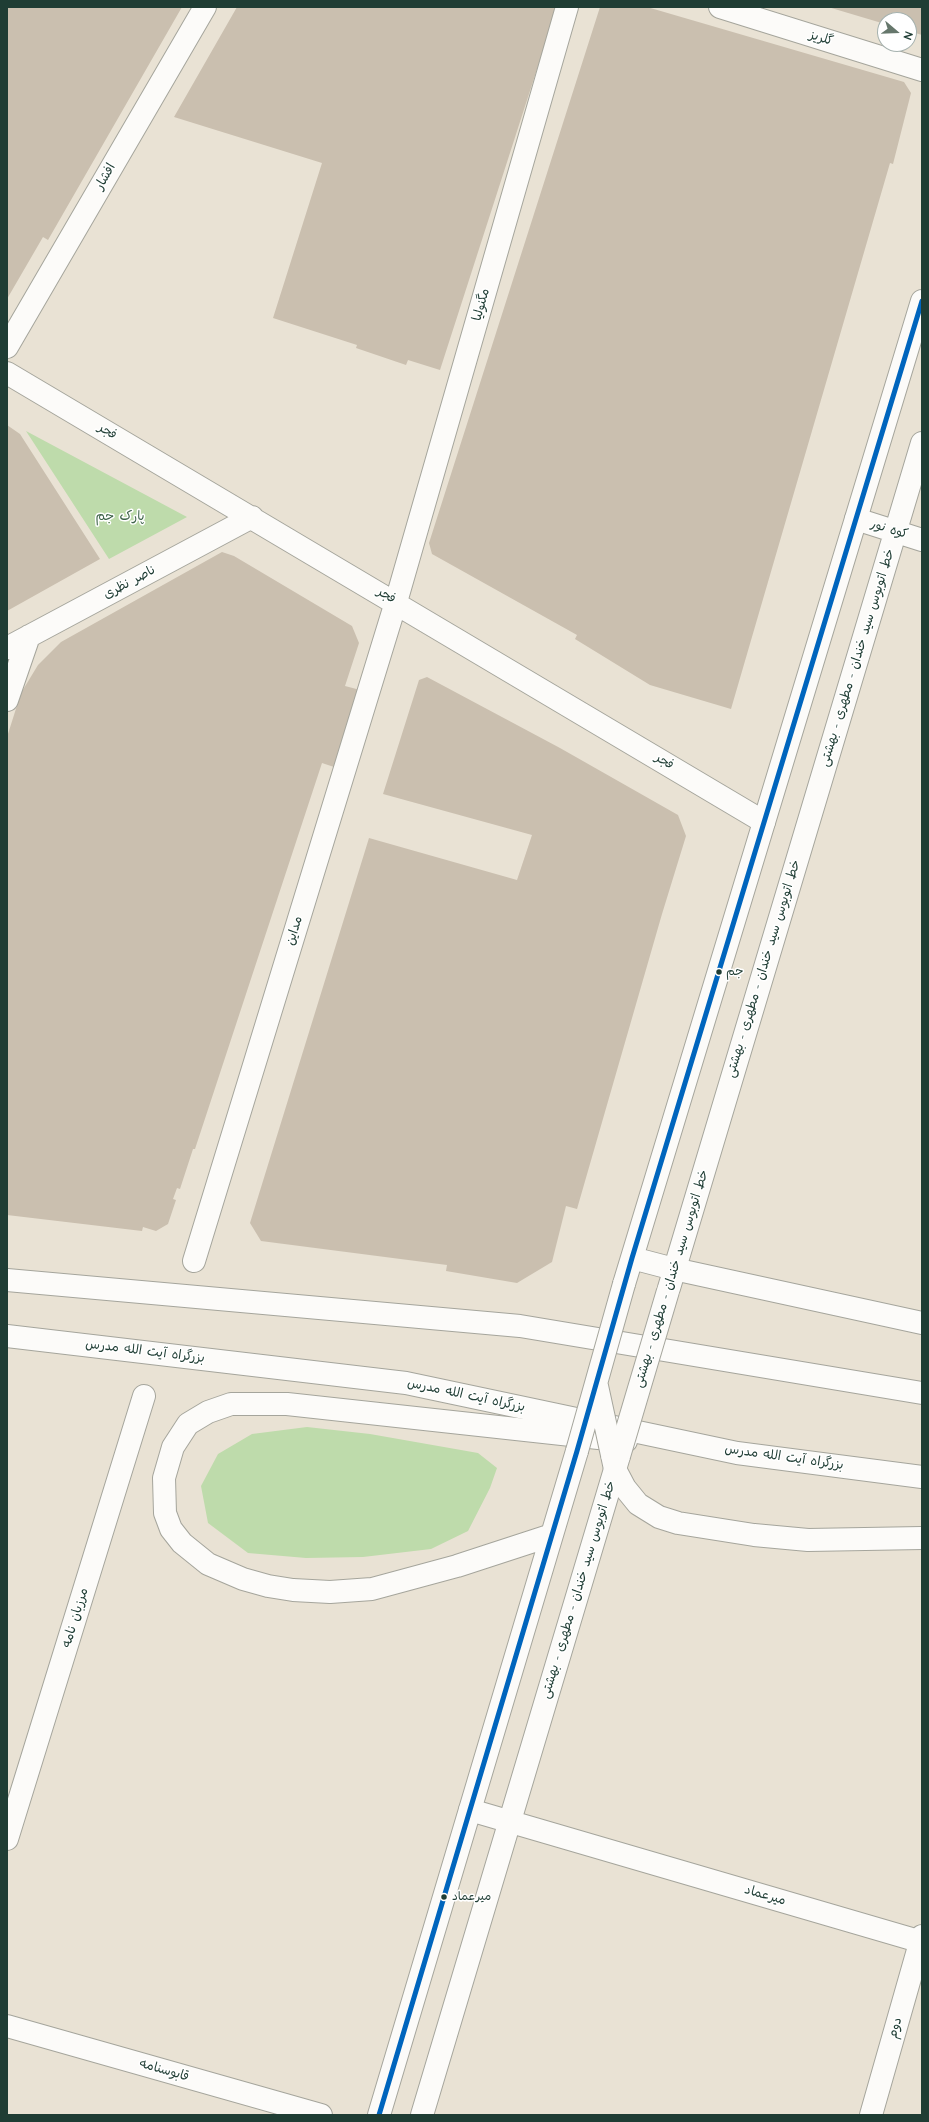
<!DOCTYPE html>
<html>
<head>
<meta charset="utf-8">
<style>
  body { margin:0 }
  #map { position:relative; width:929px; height:2122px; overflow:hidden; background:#e9e2d4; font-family:"Architects Daughter",sans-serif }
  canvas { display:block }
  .frame { position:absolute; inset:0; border:8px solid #1f3d34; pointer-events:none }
  .north { position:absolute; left:877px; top:12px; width:40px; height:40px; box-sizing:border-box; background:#fff; border:1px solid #a5b1ae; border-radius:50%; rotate:109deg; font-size:11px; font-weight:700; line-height:16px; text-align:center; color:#1f3d34 }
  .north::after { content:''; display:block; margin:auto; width:14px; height:18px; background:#66776c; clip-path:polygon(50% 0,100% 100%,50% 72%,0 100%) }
</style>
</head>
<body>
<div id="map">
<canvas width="929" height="2122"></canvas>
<div class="frame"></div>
<div class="north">N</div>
</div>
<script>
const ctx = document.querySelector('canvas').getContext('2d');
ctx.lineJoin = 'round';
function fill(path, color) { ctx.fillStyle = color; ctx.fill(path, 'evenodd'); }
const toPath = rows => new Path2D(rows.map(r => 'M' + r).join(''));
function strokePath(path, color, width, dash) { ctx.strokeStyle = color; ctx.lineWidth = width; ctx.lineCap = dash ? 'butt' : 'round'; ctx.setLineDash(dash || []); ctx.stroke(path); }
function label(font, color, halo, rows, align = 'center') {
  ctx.font = font + ' "Architects Daughter","Playpen Sans Arabic",sans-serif'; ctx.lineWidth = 3; ctx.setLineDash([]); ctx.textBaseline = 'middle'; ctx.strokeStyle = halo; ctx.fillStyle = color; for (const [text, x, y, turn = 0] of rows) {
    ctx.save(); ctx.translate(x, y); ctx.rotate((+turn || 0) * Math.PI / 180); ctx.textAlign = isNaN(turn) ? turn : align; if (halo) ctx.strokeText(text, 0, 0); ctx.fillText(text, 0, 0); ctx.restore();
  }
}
const green = toPath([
  [26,431,187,517,109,559],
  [307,1427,370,1434,478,1453,497,1468,490,1488,468,1531,431,1549,363,1557,306,1558,248,1553,208,1523,201,1486,218,1454,252,1434]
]);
const building = toPath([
  [7,7,182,7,48,240,43,237,7,299],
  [237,7,557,7,440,370,408,360,406,365,356,348,357,345,273,318,322,163,174,117],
  [600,7,647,7,904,82,911,93,893,164,890,163,731,709,650,685,575,639,577,635,432,554,429,543],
  [828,7,922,7,922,35,909,31,909,20,885,20,885,24],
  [7,425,20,434,100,559,7,611],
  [222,552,234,556,352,626,359,643,345,686,364,691,340,769,322,763,195,1149,193,1149,180,1189,177,1188,173,1199,176,1200,168,1224,156,1231,143,1227,142,1231,7,1215,7,737,21,693,38,665,61,642],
  [427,677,560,748,678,815,686,836,662,914,577,1209,566,1206,552,1262,517,1283,446,1271,447,1265,261,1241,250,1223,369,838,517,880,532,835,383,794,419,680]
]);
const minor = toPath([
  [720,7,922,70],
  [7,347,205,7],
  [7,373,764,822],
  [856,519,922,540],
  [7,648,252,517],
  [7,700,29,636],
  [194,1261,396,602,567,7],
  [669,1288,922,443],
  [470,1810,922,1942],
  [7,1839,144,1396],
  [7,2026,321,2115],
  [422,2115,619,1456],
  [871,2115,922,1936]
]);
const major = toPath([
  [632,1258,674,1269,922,1323],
  [624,1284,922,301],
  [612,1455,615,1469,625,1488,638,1504,659,1517,678,1523,754,1535,808,1540,922,1538],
  [552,1535,457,1566,372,1589,330,1592,293,1590,268,1586,243,1579,208,1564,182,1543,171,1529,165,1513,164,1478,173,1447,188,1424,208,1412,231,1404,287,1404,626,1441],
  [379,2115,577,1451]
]);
const highway = toPath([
  [7,1280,520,1326,922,1393],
  [7,1336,406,1383,737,1453,922,1477]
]);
const minorBridge = toPath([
  [619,1456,668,1291]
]);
const majorBridge = toPath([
  [597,1386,612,1455],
  [577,1451,624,1284]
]);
const bus1 = toPath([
  [379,2115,577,1451,632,1258,922,301]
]);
const markers = [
  [719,972,3.5,"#1f3d34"],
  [444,1897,3.5,"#1f3d34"]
];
const busNames = [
  ["جم",726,972],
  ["میرعماد",452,1897]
];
const streetNames = [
  ["گلریز",821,39,17],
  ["افشار",106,177,-60],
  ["مگنولیا",482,305,-74],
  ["فجر",107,432,31],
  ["کوه نور",889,530,17],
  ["ناصر نظری",130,583,-28],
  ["فجر",386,596,30],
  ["خط اتوبوس سید خندان - مطهری - بهشتی",858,658,-73],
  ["فجر",664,762,31],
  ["مداین",295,931,-73],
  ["خط اتوبوس سید خندان - مطهری - بهشتی",764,969,-73],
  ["خط اتوبوس سید خندان - مطهری - بهشتی",672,1279,-73],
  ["بزرگراه آیت الله مدرس",145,1352,7],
  ["بزرگراه آیت الله مدرس",466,1396,12],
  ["بزرگراه آیت الله مدرس",784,1458,8],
  ["خط اتوبوس سید خندان - مطهری - بهشتی",579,1590,-73],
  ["مرزبان نامه",76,1618,-73],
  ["میرعماد",765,1896,16],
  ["دوم",896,2028,-74],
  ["قابوسنامه",164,2071,16]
];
const parkNames = [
  ["پارک جم",120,517]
];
fill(green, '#bedbab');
fill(building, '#cabfaf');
strokePath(minor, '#a5a59c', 24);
strokePath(major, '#a5a59c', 24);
strokePath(highway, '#a5a59c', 24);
strokePath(minor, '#fcfbf9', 22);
strokePath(major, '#fcfbf9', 22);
strokePath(highway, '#fcfbf9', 22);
strokePath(minorBridge, '#a5a59c', 24, []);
strokePath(majorBridge, '#a5a59c', 24, []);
strokePath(minorBridge, '#fcfbf9', 22);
strokePath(majorBridge, '#fcfbf9', 22);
strokePath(bus1, '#0065bd', 5);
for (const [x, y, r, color] of markers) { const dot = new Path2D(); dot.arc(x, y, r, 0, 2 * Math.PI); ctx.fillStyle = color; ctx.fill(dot); strokePath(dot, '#fff', 1.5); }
label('12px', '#1f3d34', '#fff', busNames, 'left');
label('13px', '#1f3d34', '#fff', streetNames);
label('13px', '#3e6349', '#fff', parkNames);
</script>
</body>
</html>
